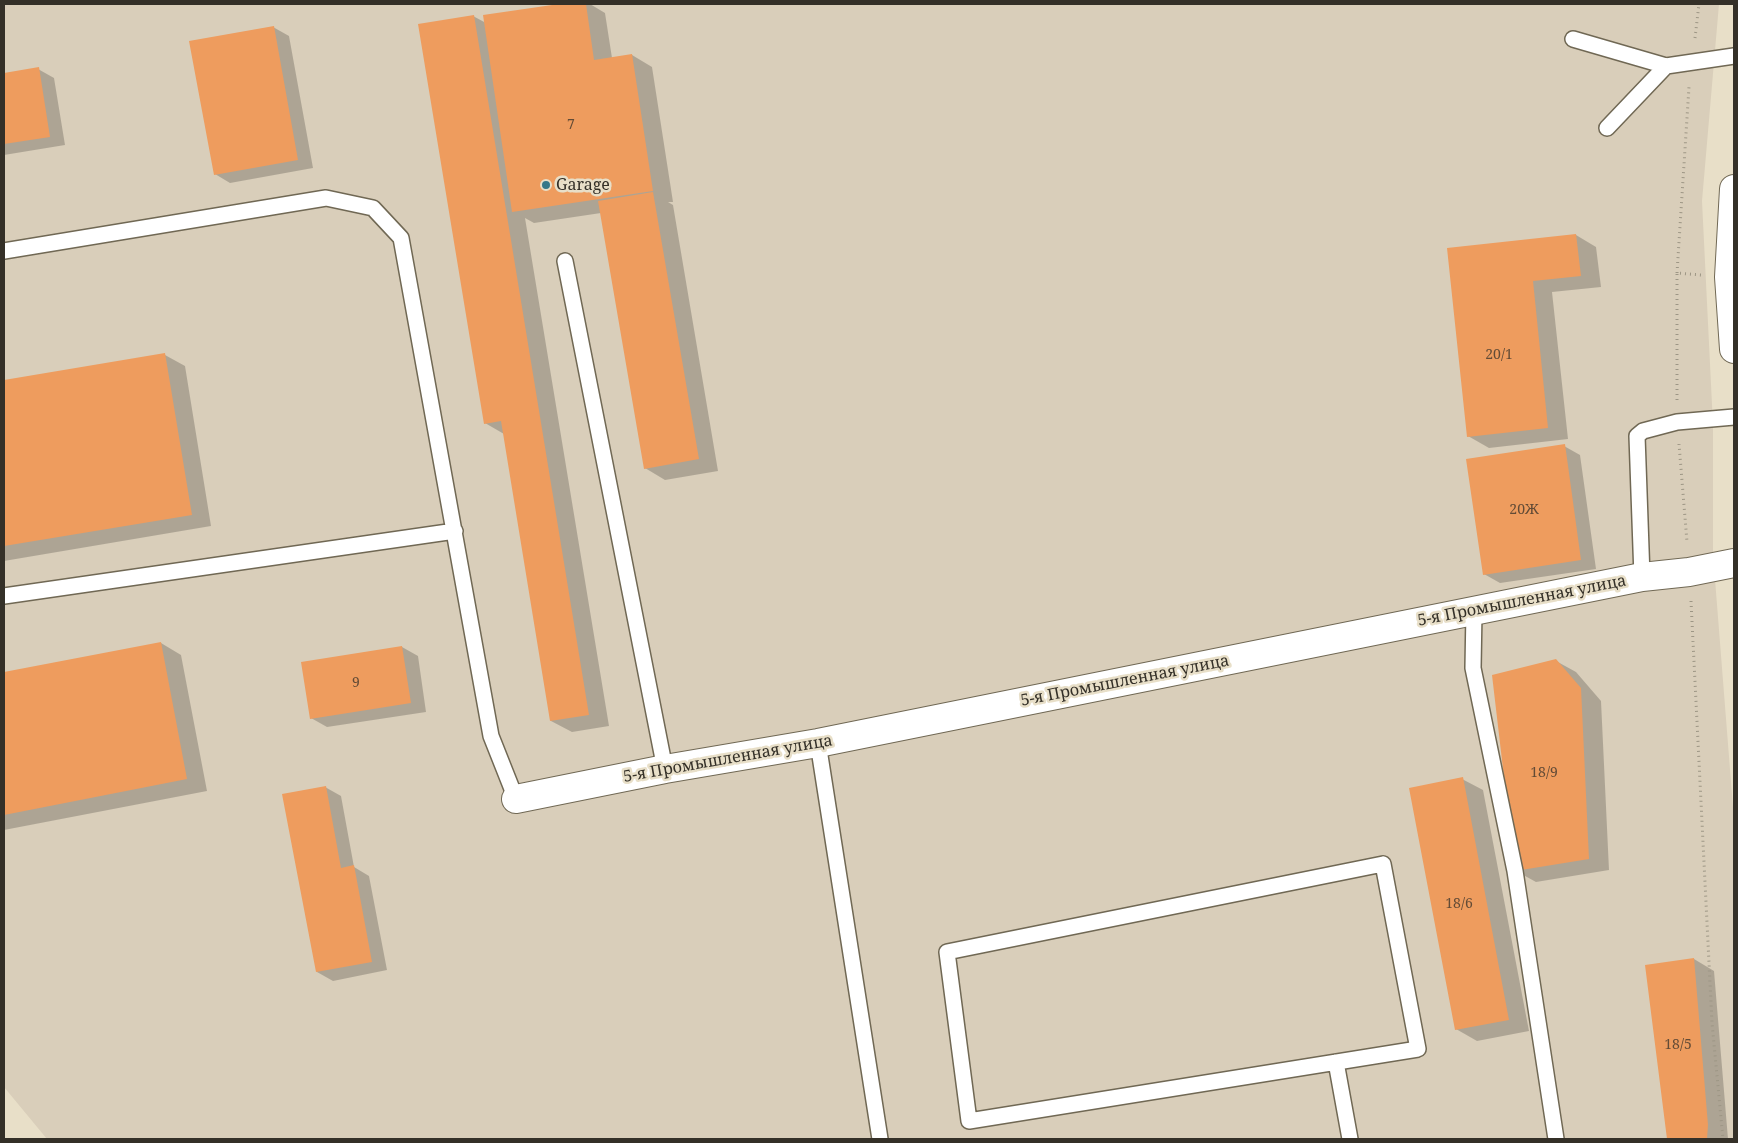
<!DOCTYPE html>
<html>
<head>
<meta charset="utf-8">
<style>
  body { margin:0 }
  #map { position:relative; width:1738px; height:1143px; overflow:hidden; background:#e8dfc8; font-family:"Noto Serif",serif }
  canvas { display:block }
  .frame { position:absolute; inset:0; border:5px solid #343028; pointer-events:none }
</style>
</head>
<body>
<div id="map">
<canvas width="1738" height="1143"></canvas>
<div class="frame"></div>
</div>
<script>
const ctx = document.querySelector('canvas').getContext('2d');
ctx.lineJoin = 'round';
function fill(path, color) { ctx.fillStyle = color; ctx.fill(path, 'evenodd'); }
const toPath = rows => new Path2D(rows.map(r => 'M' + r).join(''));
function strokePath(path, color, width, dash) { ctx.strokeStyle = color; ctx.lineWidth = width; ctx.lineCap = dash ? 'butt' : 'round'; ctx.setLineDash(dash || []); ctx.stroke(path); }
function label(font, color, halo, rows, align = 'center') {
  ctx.font = font + ' "Noto Serif",serif'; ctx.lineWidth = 5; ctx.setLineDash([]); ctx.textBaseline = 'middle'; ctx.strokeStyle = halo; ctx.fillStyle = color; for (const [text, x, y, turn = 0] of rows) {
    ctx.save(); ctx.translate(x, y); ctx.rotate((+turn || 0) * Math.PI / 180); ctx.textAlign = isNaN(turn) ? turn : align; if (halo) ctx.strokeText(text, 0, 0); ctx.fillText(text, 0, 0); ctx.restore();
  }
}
const industrial = toPath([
  [4,4,1719,4,1702,201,1713,425,1713,554,1734,820,1734,1139,47,1139,4,1087]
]);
const shadow = toPath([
  [567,4,590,4,605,13,612,58,632,55,652,67,673,202,668,202,673,205,718,471,665,480,645,468,601,213,534,223,525,218,609,726,572,732,551,721,504,434,485,423,473,16,486,23,485,16],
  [273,27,289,36,313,168,230,183,215,174],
  [38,69,54,78,65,145,4,155,4,74],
  [1576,235,1596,247,1601,287,1552,292,1568,439,1489,448,1468,436,1448,250],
  [165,355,185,366,211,526,4,561,4,381],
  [1564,446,1580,455,1596,569,1500,583,1484,574],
  [161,643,181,655,207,791,4,830,4,673],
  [402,647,418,656,426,712,327,727,311,718],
  [1556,661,1576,672,1601,701,1609,870,1536,882,1516,871],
  [1462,779,1483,790,1529,1031,1477,1041,1456,1029],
  [325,787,341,796,354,867,369,876,387,970,333,981,317,972],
  [1694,959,1714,971,1728,1139,1668,1139,1647,966]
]);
const building = toPath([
  [559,4,586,4,594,60,632,54,653,191,512,212,483,15],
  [474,15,589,715,550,721,501,421,484,424,418,24],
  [274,26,298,160,214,175,189,41],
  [39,67,50,137,4,144,4,73],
  [653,192,699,459,644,469,598,201],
  [1576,234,1581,276,1533,281,1548,428,1467,437,1447,248],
  [165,353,192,515,4,546,4,380],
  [1565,444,1581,560,1483,575,1466,459],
  [161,642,187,779,4,815,4,672],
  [402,646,411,703,310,719,301,662],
  [1556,659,1581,688,1589,859,1515,871,1492,675],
  [1463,777,1509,1020,1455,1030,1409,788],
  [326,786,341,868,354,865,372,962,316,972,282,794],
  [1694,958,1708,1125,1707,1139,1667,1139,1645,965]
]);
const path = toPath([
  [1695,38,1699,4],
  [1677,273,1689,87],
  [1677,400,1677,273,1701,275],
  [1679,444,1687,542],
  [1691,601,1712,1023,1723,1139]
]);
const service = toPath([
  [1573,39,1666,66],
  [1607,128,1666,66,1734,56],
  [4,251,326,198,373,208,401,238,491,736,516,799],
  [565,261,665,769],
  [1642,577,1637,436,1643,431,1677,422,1734,417],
  [4,596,455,531],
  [1474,611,1473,668,1515,871,1556,1139],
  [818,743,880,1139],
  [1383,864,1418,1049,969,1121,947,952,1383,864],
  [1336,1062,1350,1139]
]);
const minor = toPath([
  [516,799,665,769,818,743,1642,577,1689,572,1734,563]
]);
const primary = toPath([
  [1734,189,1729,277,1734,349]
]);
const markers = [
  [546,185,5,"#367889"]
];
const numberNames = [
  ["7",571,125],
  ["20/1",1499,355],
  ["20Ж",1524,510],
  ["9",356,683],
  ["18/9",1544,773],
  ["18/6",1459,904],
  ["18/5",1678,1045]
];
const poiNames = [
  ["Garage",556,185]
];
const streetNames = [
  ["5-я Промышленная улица",1522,601,-11],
  ["5-я Промышленная улица",1125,681,-11],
  ["5-я Промышленная улица",728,759,-10]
];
fill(industrial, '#d9ceba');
fill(shadow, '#0003');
fill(building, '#ee9c5e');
strokePath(service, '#706854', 18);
strokePath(minor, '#706854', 30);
strokePath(primary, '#706854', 30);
strokePath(path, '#9d9685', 3, [1, 4]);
strokePath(service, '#fff', 15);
strokePath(minor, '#fff', 28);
strokePath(primary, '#fff', 28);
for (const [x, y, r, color] of markers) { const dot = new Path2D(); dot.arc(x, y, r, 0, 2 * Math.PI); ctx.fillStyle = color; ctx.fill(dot); strokePath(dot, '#e8dfc8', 2); }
label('14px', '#624b36', null, numberNames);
label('16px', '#343028', '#e8dfc8', poiNames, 'left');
label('16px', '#343028', '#e8dfc8', streetNames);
</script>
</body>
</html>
